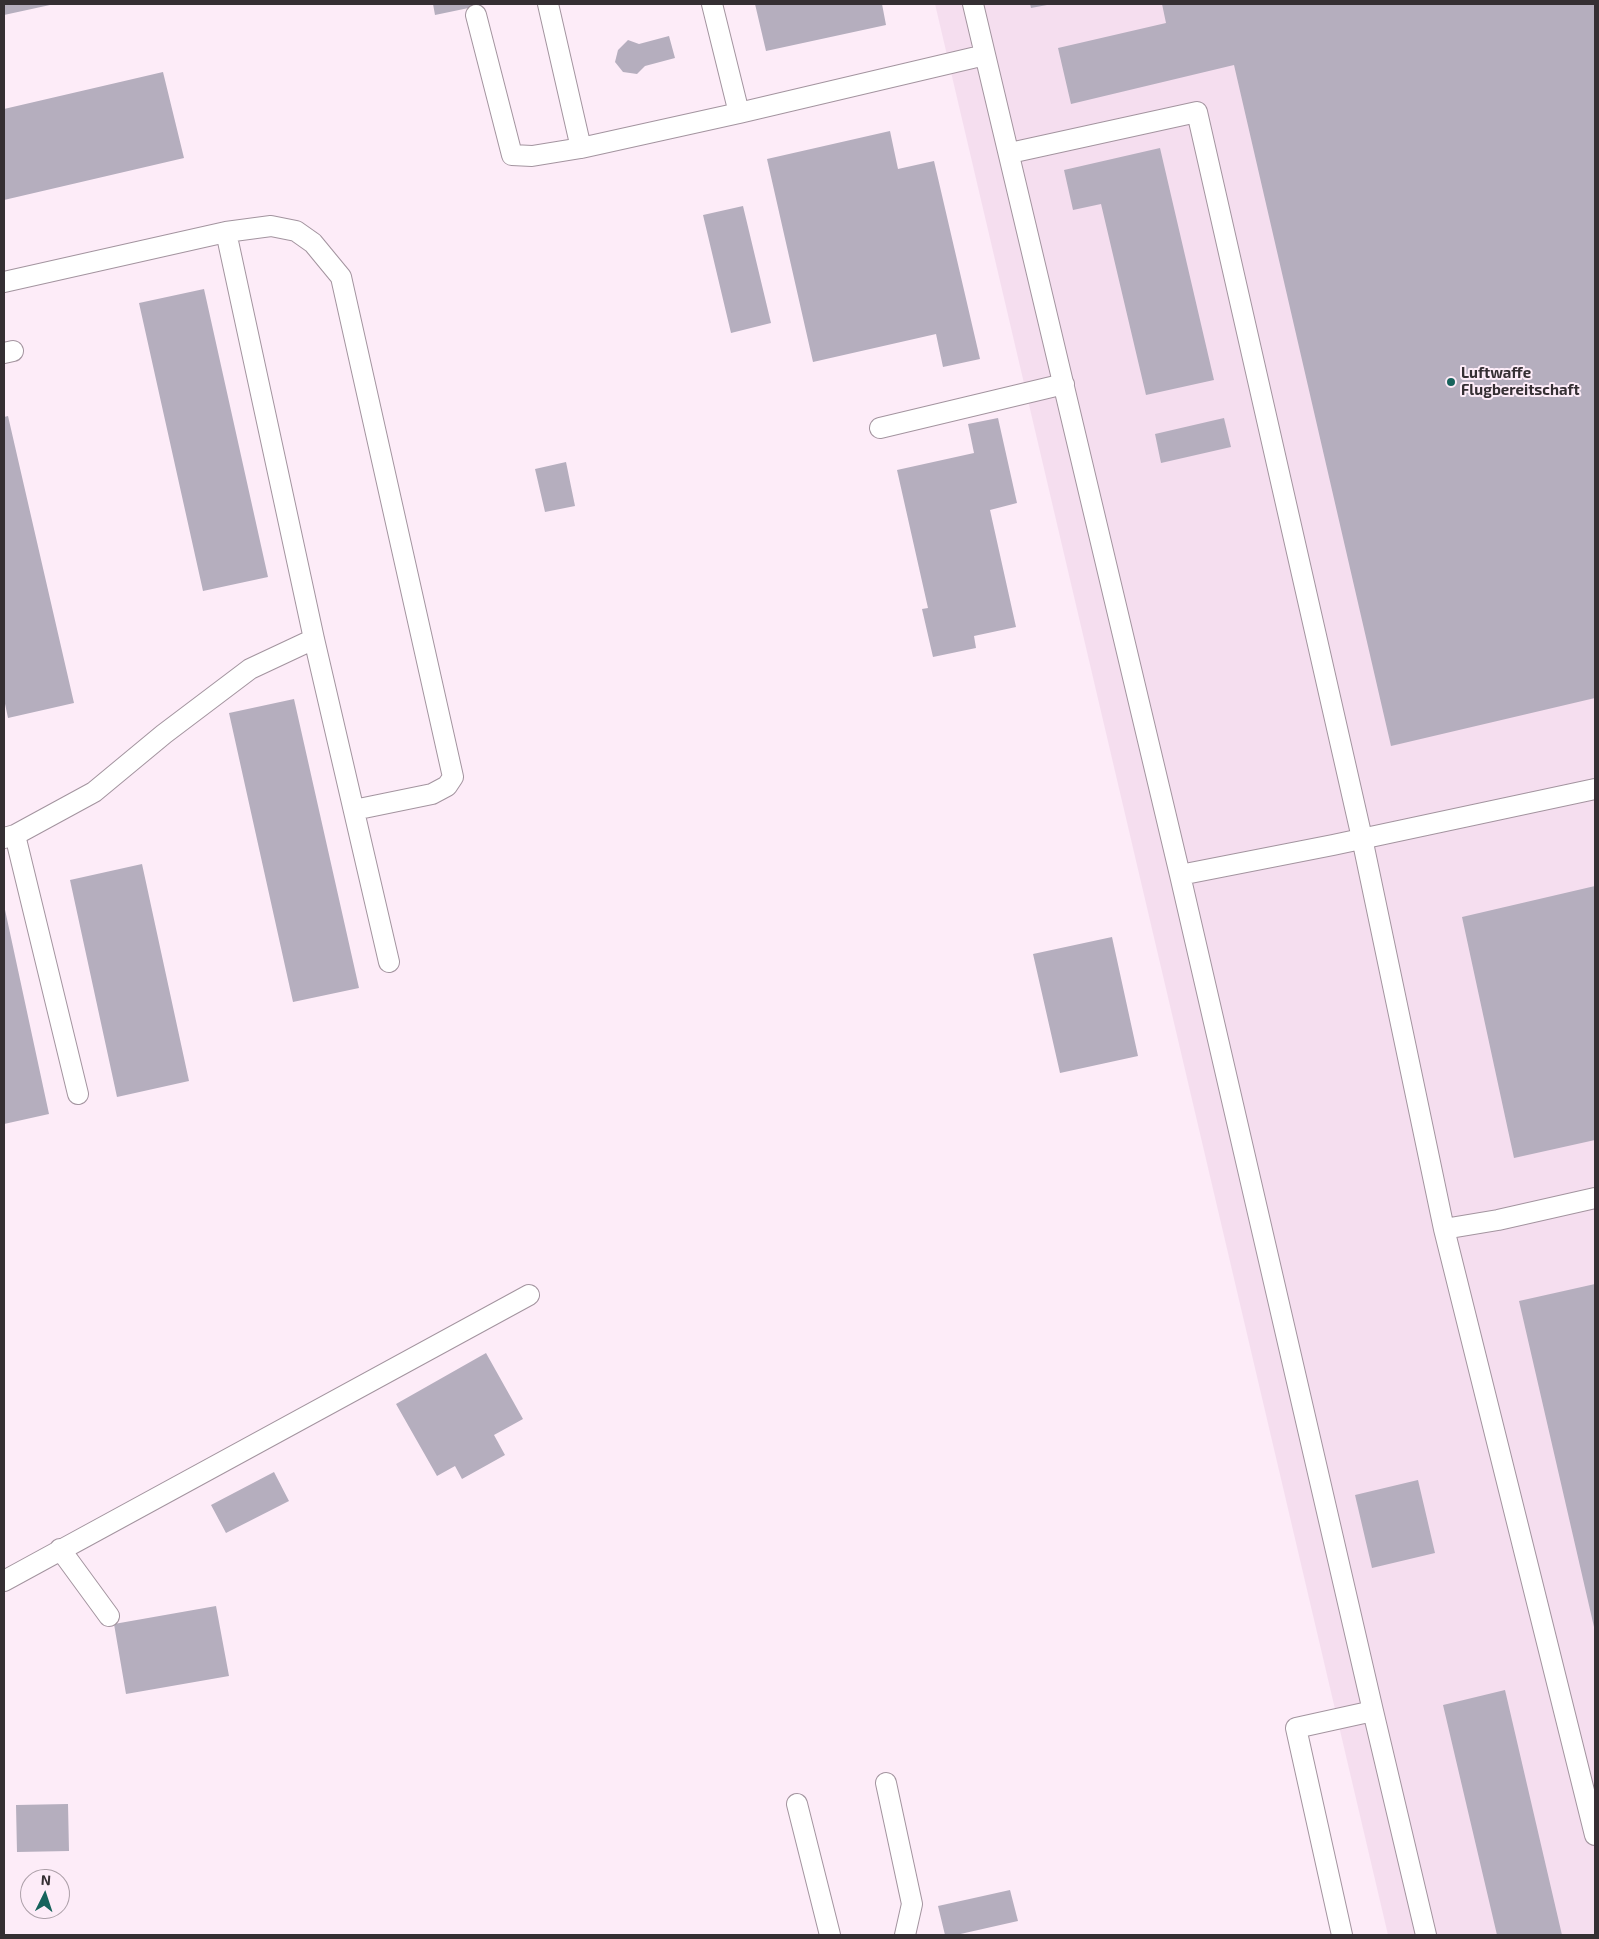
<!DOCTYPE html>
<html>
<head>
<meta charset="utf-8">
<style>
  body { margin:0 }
  #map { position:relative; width:1599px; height:1939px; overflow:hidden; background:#fdecf8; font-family:"Exo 2",sans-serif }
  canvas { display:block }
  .frame { position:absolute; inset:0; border:5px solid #352f33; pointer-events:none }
  .north { position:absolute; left:20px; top:1869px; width:50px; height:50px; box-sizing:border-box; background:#fdecf8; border:1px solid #ada0a9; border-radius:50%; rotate:4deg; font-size:14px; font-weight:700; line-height:20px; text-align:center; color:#352f33 }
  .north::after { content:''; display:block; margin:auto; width:18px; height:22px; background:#17635c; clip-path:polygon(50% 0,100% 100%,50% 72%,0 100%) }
</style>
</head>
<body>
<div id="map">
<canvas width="1599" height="1939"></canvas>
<div class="frame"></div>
<div class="north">N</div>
</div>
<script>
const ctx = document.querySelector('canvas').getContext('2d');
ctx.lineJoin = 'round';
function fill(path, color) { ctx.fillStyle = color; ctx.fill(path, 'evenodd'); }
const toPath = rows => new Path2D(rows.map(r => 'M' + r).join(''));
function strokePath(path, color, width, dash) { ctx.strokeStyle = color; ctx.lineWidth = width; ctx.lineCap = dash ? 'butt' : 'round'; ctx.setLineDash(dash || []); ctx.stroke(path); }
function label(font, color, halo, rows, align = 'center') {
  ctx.font = font + ' "Exo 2",sans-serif'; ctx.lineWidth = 4; ctx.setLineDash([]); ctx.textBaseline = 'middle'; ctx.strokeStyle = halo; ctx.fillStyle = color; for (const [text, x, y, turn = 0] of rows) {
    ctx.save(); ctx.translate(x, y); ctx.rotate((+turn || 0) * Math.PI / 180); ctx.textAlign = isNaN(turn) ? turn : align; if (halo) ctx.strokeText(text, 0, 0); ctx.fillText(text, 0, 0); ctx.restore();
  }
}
const built = toPath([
  [935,4,1595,4,1595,1935,1388,1935]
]);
const building = toPath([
  [4,4,50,4,50,5,4,15],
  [433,4,483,4,483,5,435,15],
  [755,4,882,4,886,25,766,51],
  [1030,4,1047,4,1047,5,1031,8],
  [1162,4,1595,4,1595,698,1391,746,1234,65,1071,104,1058,48,1166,23],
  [669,36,675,58,645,66,637,74,623,72,615,62,618,50,628,40,639,44],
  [163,72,184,158,4,200,4,109],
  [890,131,898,169,934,161,980,359,943,367,936,334,813,362,767,159],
  [1160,148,1214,380,1146,395,1101,204,1073,210,1064,170],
  [743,206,771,323,731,333,703,215],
  [204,289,268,577,203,591,139,303],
  [8,416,74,703,8,718,4,699,4,417],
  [998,418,1017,503,990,510,1016,627,974,636,976,648,933,657,922,609,928,608,897,470,974,453,968,424],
  [1224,418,1231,447,1161,463,1155,434],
  [566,462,575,506,545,512,535,469],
  [294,699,359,988,293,1002,229,713],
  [142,864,189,1081,117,1097,70,880],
  [1595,886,1595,1140,1514,1158,1462,917],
  [4,905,49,1114,4,1124],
  [1112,937,1138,1056,1060,1073,1033,954],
  [1595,1284,1595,1627,1594,1627,1519,1301],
  [486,1353,523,1419,494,1435,505,1455,462,1479,455,1466,437,1476,396,1404],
  [274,1472,289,1501,226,1533,211,1505],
  [1418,1480,1435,1553,1372,1568,1355,1495],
  [216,1606,229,1676,126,1694,114,1624],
  [1505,1690,1562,1935,1497,1935,1443,1705],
  [68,1804,69,1851,17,1852,16,1805],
  [1010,1890,1018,1921,956,1935,945,1935,938,1906]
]);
const service = toPath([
  [548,4,581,148,739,113],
  [712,4,739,113,985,55],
  [973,4,1180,875,1373,1711,1426,1935],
  [476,15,512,155,532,156,581,148],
  [1010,153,1197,112,1362,838,1444,1229],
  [226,232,271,226,296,231,313,243,341,277,453,777,447,786,432,794,354,810],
  [4,282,226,232,314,639,389,962],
  [4,353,13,351],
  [880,428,1064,384],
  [15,835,78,1094],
  [4,838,15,835,94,792,164,734,250,669,314,639],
  [1180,875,1333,845,1595,789],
  [1595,1198,1498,1220,1444,1229,1595,1835],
  [60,1549,109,1616],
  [4,1581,529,1295],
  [886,1783,912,1904,905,1935],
  [797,1804,830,1935],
  [1342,1935,1296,1728,1373,1711]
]);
const markers = [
  [1451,382,5,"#17635c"]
];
const poiNames = [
  ["Luftwaffe",1461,373],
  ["Flugbereitschaft",1461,390]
];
fill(built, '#f5deef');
fill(building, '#b5aebe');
strokePath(service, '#a3949f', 22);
strokePath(service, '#fff', 20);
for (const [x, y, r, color] of markers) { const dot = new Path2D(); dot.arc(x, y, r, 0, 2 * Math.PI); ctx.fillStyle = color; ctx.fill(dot); strokePath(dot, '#fdecf8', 2); }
label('bold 15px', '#352f33', '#fdecf8', poiNames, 'left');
</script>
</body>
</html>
